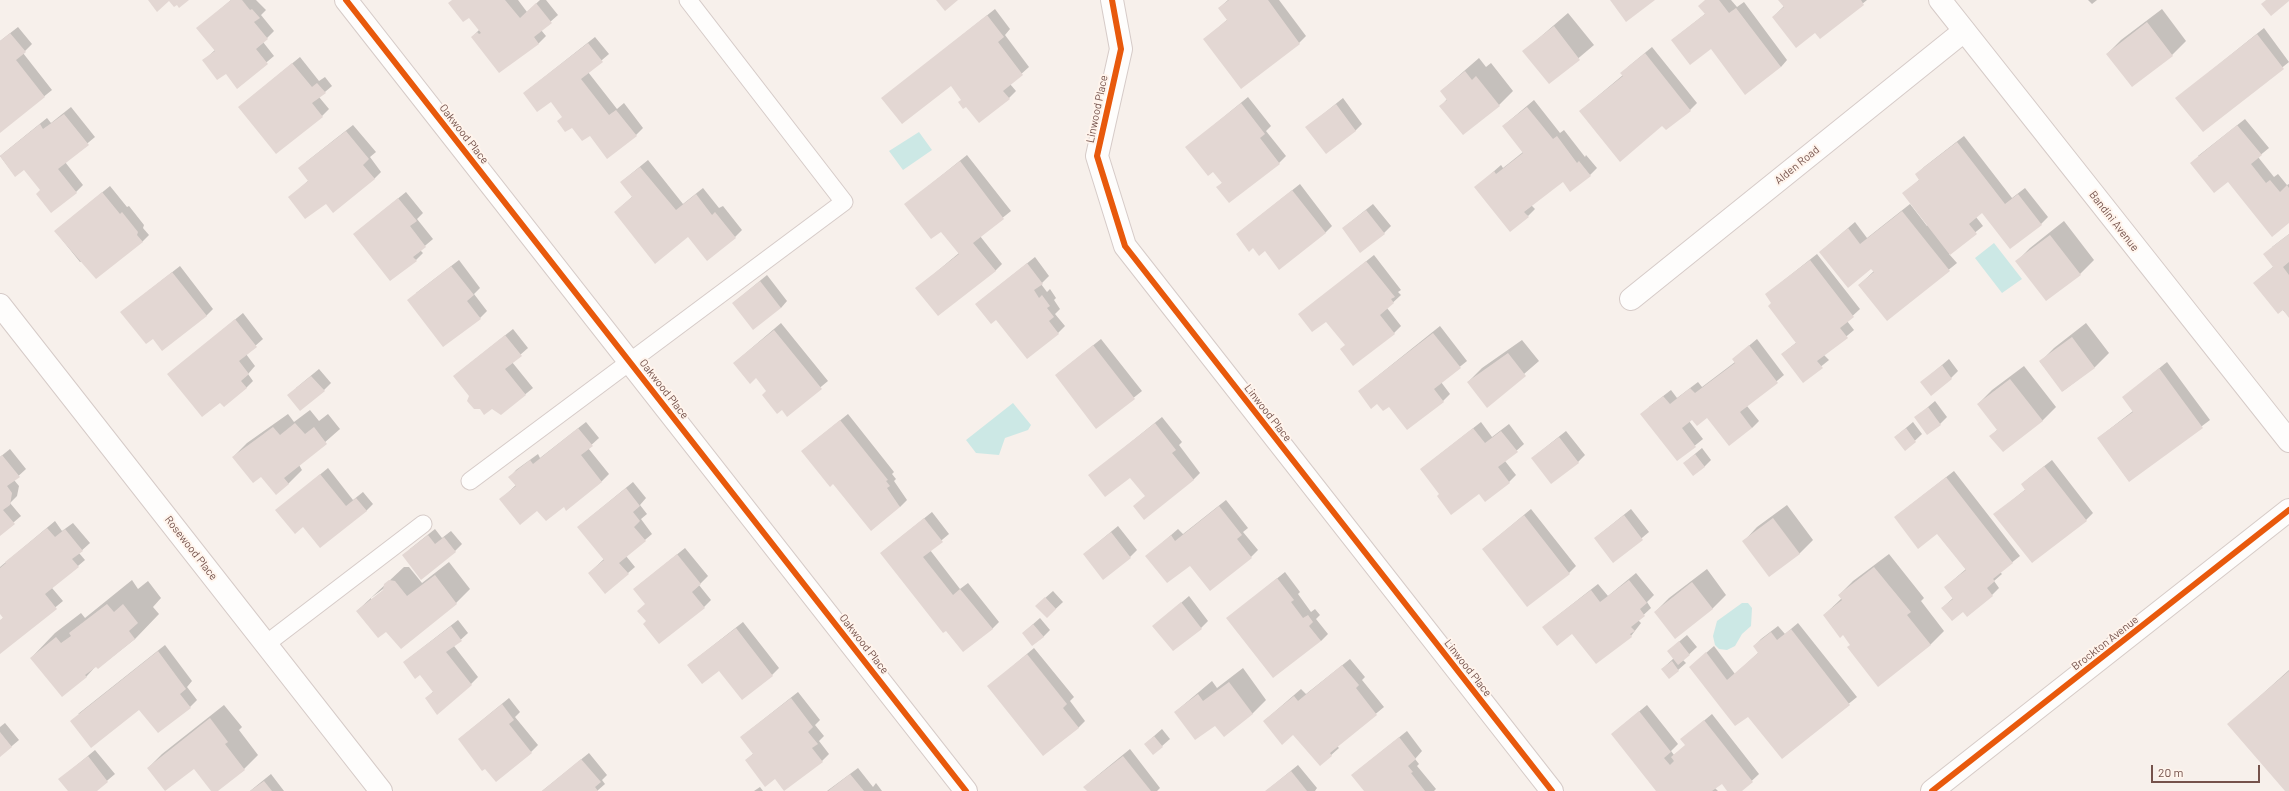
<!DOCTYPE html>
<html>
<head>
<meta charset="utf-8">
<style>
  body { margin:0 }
  #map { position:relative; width:2289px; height:791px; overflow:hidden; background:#f7f0eb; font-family:Barlow,sans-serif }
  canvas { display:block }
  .scale { position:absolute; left:2151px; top:765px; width:109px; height:18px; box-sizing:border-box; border:2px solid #75524b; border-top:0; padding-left:5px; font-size:12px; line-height:14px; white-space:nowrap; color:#75524b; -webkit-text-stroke:3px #fff4ec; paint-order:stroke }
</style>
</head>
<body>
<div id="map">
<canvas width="2289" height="791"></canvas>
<div class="scale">20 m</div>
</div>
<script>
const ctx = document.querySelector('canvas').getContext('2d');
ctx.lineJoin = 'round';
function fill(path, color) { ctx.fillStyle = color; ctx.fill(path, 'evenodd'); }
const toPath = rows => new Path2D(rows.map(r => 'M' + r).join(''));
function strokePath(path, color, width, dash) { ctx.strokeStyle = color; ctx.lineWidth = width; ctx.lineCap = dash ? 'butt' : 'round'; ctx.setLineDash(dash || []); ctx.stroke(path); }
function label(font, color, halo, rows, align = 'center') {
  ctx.font = font + ' Barlow,sans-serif'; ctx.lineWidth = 4; ctx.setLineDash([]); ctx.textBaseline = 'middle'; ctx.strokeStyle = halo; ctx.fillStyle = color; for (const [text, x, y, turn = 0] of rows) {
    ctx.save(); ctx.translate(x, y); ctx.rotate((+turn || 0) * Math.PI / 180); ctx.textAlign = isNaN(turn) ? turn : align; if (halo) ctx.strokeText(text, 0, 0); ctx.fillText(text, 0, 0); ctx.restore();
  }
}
const water = toPath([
  [919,132,932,150,903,170,889,151],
  [1994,243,2022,279,2002,293,1975,258],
  [1013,403,1031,425,1028,430,1005,438,999,455,976,453,966,440],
  [1742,603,1748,603,1752,608,1751,626,1742,634,1735,646,1727,650,1719,649,1715,645,1713,636,1717,621]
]);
const shadow = toPath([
  [231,0,256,0,266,10,261,15,274,31,263,42,274,56,237,87,226,72,203,61,215,50,198,28],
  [453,0,518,0,527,12,540,0,546,0,558,15,541,30,546,36,539,43,499,72,472,37,480,29],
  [1228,0,1279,0,1306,36,1299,43,1205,39,1228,19,1219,8],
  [1705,0,1731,0,1737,7,1744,2,1787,60,1781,67,1711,48,1672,40,1705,14],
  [1779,0,1867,0,1820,38,1816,32,1773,17,1784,6],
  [2088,0,2097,0,2092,4],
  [995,9,1010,29,1005,35,1029,67,1010,84,1016,91,1009,98,980,121,951,85,883,98],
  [2162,9,2186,41,2172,55,2132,86,2107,54,2121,40],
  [1568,13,1594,45,1549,83,1524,51],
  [18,27,32,44,23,53,52,90,0,132,0,41],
  [2264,28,2289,62,2203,131,2177,98],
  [595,37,609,54,588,72,617,109,624,103,643,128,636,135,590,134,563,116,551,101,524,93],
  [1652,47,1697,103,1690,110,1666,129,1662,125,1580,111,1623,75,1622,73,1629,66],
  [300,57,319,81,325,77,332,86,319,97,329,109,322,116,239,107],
  [1479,58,1486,67,1491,63,1513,91,1499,105,1463,133,1441,106,1447,99,1441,91],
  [1248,97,1271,126,1266,131,1286,156,1279,163,1218,187,1223,182,1213,170,1187,147],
  [1343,98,1362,124,1355,131,1307,127],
  [1534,100,1560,133,1564,130,1585,157,1586,155,1597,168,1590,175,1563,181,1531,205,1535,209,1528,216,1476,187,1501,165,1503,168,1523,152,1503,126],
  [71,107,95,137,65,162,83,185,76,192,25,168,15,176,0,156,47,118,51,123],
  [2245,119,2269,148,2258,157,2274,177,2278,174,2287,185,2289,184,2289,222,2228,181,2198,156],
  [353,125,376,152,370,157,381,172,374,179,326,202,290,197,309,180,306,162],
  [1964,136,2012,198,2025,188,2048,217,2041,224,1982,212,1976,217,1983,226,1949,254,1957,263,1887,320,1859,285,1874,271,1871,268,1820,252,1855,222,1867,238,1910,204,1927,226,1928,225,1904,193,1920,179,1917,174,1924,167],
  [967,155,1011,211,980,236,1002,264,995,271,917,288,959,253,941,231,906,204],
  [648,160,683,204,703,188,719,208,723,206,742,230,735,237,688,236,615,212,633,196,621,182],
  [1300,184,1332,226,1325,233,1265,250,1253,247,1237,234],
  [110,186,127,207,129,206,144,225,143,228,149,235,142,242,80,262,55,231],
  [406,192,423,213,417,219,433,239,420,250,423,253,416,260,354,234],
  [1373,204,1391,226,1384,233,1343,228],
  [2064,221,2094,260,2080,274,2017,261,2030,248],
  [2289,234,2289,316,2254,283,2274,266,2272,247],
  [1817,254,1860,309,1847,321,1854,330,1824,355,1829,360,1803,381,1782,354,1797,342,1772,303,1774,288],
  [1374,255,1401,290,1398,292,1401,295,1387,308,1401,326,1394,333,1300,314],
  [1035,257,1049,276,1041,284,1047,292,1050,289,1056,298,1054,300,1060,309,1055,314,1065,326,1058,333,996,319,976,304],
  [459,260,480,288,474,294,487,311,480,318,416,293],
  [180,266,213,309,206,316,129,306],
  [767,275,787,301,781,308,733,303],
  [243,313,263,339,246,354,255,366,248,374,253,381,246,388,220,401,169,374],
  [781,323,828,381,787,415,756,377,734,363],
  [2086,323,2109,353,2095,367,2063,391,2040,362,2054,348],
  [1440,326,1467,361,1441,382,1450,394,1443,401,1389,405,1377,403,1359,391],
  [513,329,528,348,512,362,533,388,501,414,492,407,480,408,454,376],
  [1101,339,1142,391,1096,428,1056,375],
  [1757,339,1784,375,1747,406,1759,421,1752,428,1707,417,1692,418,1689,421,1703,439,1677,460,1649,407,1671,390,1677,398,1698,382,1702,387,1735,362,1733,359],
  [1522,340,1539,361,1487,406,1468,382,1482,368],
  [1949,359,1958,371,1951,378,1922,382],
  [2167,362,2210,420,2129,481,2098,438,2133,411,2131,391],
  [2024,366,2056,407,2042,421,1991,436,1998,429,1978,404,1992,390],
  [319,369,331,383,324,390,296,388],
  [1935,401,1947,417,1940,424,1915,418],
  [310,410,319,421,328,414,340,429,299,465,302,470,288,484,262,475,233,457,247,443,288,414,294,422],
  [848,414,894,472,892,474,896,479,894,481,907,500,900,507,834,483,802,451],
  [1162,417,1182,442,1179,445,1200,473,1193,480,1134,506,1146,496,1130,476,1089,476],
  [586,422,599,438,588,448,609,474,602,481,566,509,564,506,538,510,501,499,516,485,510,477,516,470,538,454,540,458],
  [1481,422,1492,437,1509,424,1524,444,1505,461,1516,475,1509,482,1479,493,1440,494,1421,469],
  [1913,422,1922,434,1905,450,1895,437],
  [1566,431,1585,455,1578,462,1532,458],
  [1702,448,1711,460,1704,467,1684,463],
  [10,449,26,469,14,480,19,486,17,496,10,503,21,516,0,534,0,457],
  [2052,460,2093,513,2086,520,1995,514,2026,489,2022,484,2029,478],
  [328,468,353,500,363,492,373,504,366,511,304,526,277,510],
  [1954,471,2020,556,2000,572,2002,574,1994,581,1999,588,1992,595,1963,611,1942,608,1953,598,1945,587,1966,569,1937,533,1895,517],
  [633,482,646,498,640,505,647,514,641,519,652,534,626,556,635,567,628,573,589,573,604,559,578,527],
  [1226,500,1248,528,1243,532,1258,550,1251,557,1190,565,1147,556,1178,529,1183,534],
  [1787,505,1813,540,1799,554,1744,541,1757,527],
  [1531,509,1576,566,1569,573,1483,549],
  [1631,509,1649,532,1613,562,1595,538],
  [932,512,949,534,930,550,960,589,968,583,999,622,992,629,881,553],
  [55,521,62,531,73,523,90,543,79,553,85,560,52,588,63,601,0,653,0,621,4,617,0,613,0,567],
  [1118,526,1137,550,1130,557,1084,554],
  [435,529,442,538,451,531,462,544,455,551,410,549],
  [685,548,708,576,699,585,711,600,704,607,647,621,646,603,634,589],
  [1889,554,1924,598,1921,601,1944,631,1930,645,1851,644,1844,634,1824,615,1842,598,1839,595,1853,581],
  [449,562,470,589,456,603,386,630,357,611,404,567,409,567,422,583],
  [387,586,388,587,371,600,371,598],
  [1707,569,1726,595,1712,609,1655,612,1669,598],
  [1285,572,1300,592,1298,594,1311,612,1315,609,1320,615,1316,619,1328,634,1321,641,1228,618],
  [1636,573,1654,595,1647,602,1651,608,1638,620,1641,623,1631,636,1573,632,1543,627,1598,584,1608,596],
  [132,580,138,589,148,581,161,598,153,607,159,614,135,639,98,668,96,666,86,677,31,658,55,633,81,613,85,618],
  [1053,591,1063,602,1047,617,1044,599],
  [1189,596,1208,621,1201,628,1154,626],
  [1040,618,1050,630,1043,637,1023,633],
  [458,620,468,633,454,646,478,677,471,684,426,698,434,691,421,674,404,662],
  [743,622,779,668,772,675,688,665],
  [1798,623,1857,697,1782,758,1748,715,1698,660,1714,646,1735,674,1759,652,1754,646,1761,639,1778,626,1785,634],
  [1687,635,1697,647,1683,660,1686,663,1669,678,1662,669,1674,658,1668,651],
  [165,645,192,681,187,687,197,700,190,707,158,732,140,709,78,714],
  [1034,648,1074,697,1070,701,1085,721,1078,728,989,686],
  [1350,659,1365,677,1362,680,1384,707,1337,746,1339,748,1320,765,1294,734,1264,721,1301,689,1306,694],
  [1243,668,1266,700,1252,714,1215,724,1175,712,1212,681,1217,688],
  [2289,670,2289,791,2286,791,2229,724],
  [798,692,820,720,815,725,824,736,819,741,829,754,822,761,775,778,746,760,754,753,741,737],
  [509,698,520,712,515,717,538,745,531,752,459,739],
  [224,705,242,727,239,730,258,755,244,769,216,791,212,791,194,768,148,768,162,754],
  [1647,705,1678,744,1671,751,1674,755,1686,745,1682,739,1712,714,1759,774,1741,791,1728,791,1722,782,1715,788,1718,791,1658,791,1612,734],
  [5,723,19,740,0,756,0,727],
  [1162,729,1170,739,1153,754,1145,744],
  [1407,731,1422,751,1415,759,1419,764,1417,766,1436,789,1434,791,1365,791,1352,775],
  [1130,749,1160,788,1157,791,1088,791,1085,787,1092,780],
  [95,750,115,774,95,791,69,791,60,779],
  [589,753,607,775,602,780,605,784,597,791,542,791],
  [1298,765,1317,788,1315,791,1266,791],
  [858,768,873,787,876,783,882,791,827,791],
  [271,774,284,791,250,791],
  [760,787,763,791,754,791]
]);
const building = toPath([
  [148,0,189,0,179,8,177,5,174,7,169,1,157,12],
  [231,0,242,0,250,10,252,9,260,18,254,22,268,39,256,49,268,64,237,89,226,74,217,80,202,60,215,51,196,28],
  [452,0,505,0,520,18,536,3,552,23,534,37,539,44,499,73,471,37,477,32,479,34,481,33,469,18,463,22,448,3],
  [936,0,958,0,945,11],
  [1229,0,1268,0,1300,44,1241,89,1203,39,1227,20,1218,8],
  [1610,0,1655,0,1626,22],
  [1705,0,1719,0,1729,13,1736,8,1781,67,1745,95,1711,49,1690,65,1671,40,1705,14,1698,6],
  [1778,0,1861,0,1864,5,1820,39,1815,33,1796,48,1772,17,1784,7],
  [2266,0,2289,0,2289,1,2271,16,2261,4],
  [987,15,1004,37,998,42,1023,75,1003,91,1010,99,979,123,966,107,963,109,958,102,961,100,951,86,902,124,881,98],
  [2147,22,2173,56,2132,87,2106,54],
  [1554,26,1580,60,1549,84,1522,51],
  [10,33,26,52,16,60,45,97,0,133,0,41],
  [2257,34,2284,69,2203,132,2175,98],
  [588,43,603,62,581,79,609,115,616,110,637,136,607,159,590,136,582,141,572,128,565,132,557,121,562,117,551,102,537,112,523,93],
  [1645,53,1691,111,1666,130,1662,126,1620,162,1579,111,1623,76,1620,73],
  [292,63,312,87,317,83,326,93,312,103,323,117,276,154,238,107],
  [1465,71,1472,80,1476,76,1500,106,1463,135,1439,106,1447,100,1440,91],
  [1241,103,1265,134,1260,138,1280,164,1229,203,1216,187,1222,183,1213,172,1208,176,1185,147],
  [1336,104,1356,131,1326,154,1305,127],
  [1527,107,1553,139,1557,136,1577,163,1579,161,1591,176,1570,192,1563,182,1524,212,1529,217,1510,232,1474,187,1494,171,1496,174,1523,153,1502,126],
  [64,114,89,145,58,169,77,193,51,213,36,194,40,190,24,170,15,177,0,156,40,124,43,129],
  [2237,125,2262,155,2251,164,2266,183,2270,180,2280,192,2287,185,2289,188,2289,223,2272,237,2228,182,2214,193,2190,163],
  [346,131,369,159,363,165,375,179,333,213,326,204,305,219,288,197,308,181,298,168],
  [1957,142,2005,204,2018,194,2042,225,2010,249,1982,213,1969,224,1977,234,1950,255,1902,193,1919,180,1915,174],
  [960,161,1004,219,973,243,996,271,938,316,915,288,959,254,941,232,931,239,904,204],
  [640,167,676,210,696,194,712,215,715,212,736,238,707,261,688,237,655,264,614,212,632,197,620,182],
  [1292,190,1326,233,1279,270,1265,251,1259,256,1253,248,1249,252,1236,234],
  [102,192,120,214,122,212,138,232,137,235,143,242,96,279,54,231],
  [398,198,417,221,410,226,426,247,413,257,417,261,390,281,353,234],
  [1366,210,1385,234,1360,253,1342,228],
  [1902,211,1950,271,1887,321,1858,285,1874,272,1871,269,1848,288,1819,252,1848,228,1860,244],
  [2289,234,2289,262,2283,267,2289,275,2289,318,2283,310,2278,314,2253,283,2273,267,2263,254],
  [2050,235,2081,275,2046,301,2015,261],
  [1810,260,1854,317,1840,328,1848,338,1817,361,1823,368,1803,383,1781,354,1796,343,1768,306,1771,303,1765,294],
  [1366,261,1395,297,1391,299,1394,303,1380,315,1395,334,1353,366,1340,349,1345,345,1326,322,1312,332,1298,314],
  [1027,263,1043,284,1034,290,1039,298,1042,295,1050,306,1047,308,1054,317,1049,321,1059,334,1027,359,996,320,991,324,975,304],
  [451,266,474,295,467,301,481,319,443,347,407,300],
  [172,272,207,316,162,351,153,339,146,344,120,312],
  [760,281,781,308,753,330,732,303],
  [235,319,257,347,239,361,249,374,241,381,247,388,224,407,220,403,202,417,167,374],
  [774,330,822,389,787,417,782,410,777,414,762,395,766,391,756,378,750,384,733,363],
  [1433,333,1461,368,1434,389,1444,402,1407,430,1389,407,1383,411,1377,404,1371,409,1358,391],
  [505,335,522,356,505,369,526,395,501,415,492,409,484,415,480,409,474,409,467,401,469,396,453,376],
  [2072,337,2095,368,2062,392,2039,361],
  [1093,345,1135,399,1096,429,1055,375],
  [1749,345,1778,383,1740,412,1752,428,1729,446,1707,418,1697,426,1692,420,1682,428,1696,447,1677,461,1640,414,1663,396,1670,404,1690,388,1695,393,1735,363,1732,359],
  [1508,353,1526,376,1487,408,1467,382],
  [1942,365,1952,379,1931,396,1920,382],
  [2159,368,2203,428,2129,482,2097,438,2133,412,2122,397],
  [311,376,325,391,300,411,287,395],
  [2010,379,2043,421,2003,452,1989,436,1997,430,1977,404],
  [1928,407,1941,425,1927,435,1914,417],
  [840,420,888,480,886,481,890,486,887,488,900,507,871,531,833,484,830,487,801,451],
  [295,423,305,434,314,427,327,444,284,478,289,484,276,495,261,477,253,483,232,457,273,427,280,435],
  [1155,423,1176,450,1172,453,1194,480,1144,520,1133,506,1145,496,1130,478,1105,497,1088,475],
  [578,428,593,446,581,455,602,482,566,511,564,507,546,521,537,511,520,525,499,499,516,486,508,477,530,460,533,464],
  [1473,428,1485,443,1501,431,1518,452,1498,467,1510,483,1485,502,1479,494,1451,515,1437,496,1439,494,1420,469],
  [1906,428,1916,442,1905,451,1894,437],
  [1559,437,1579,463,1551,484,1531,458],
  [1695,454,1705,467,1693,476,1683,463],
  [2,455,20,477,7,486,12,493,10,505,3,510,15,524,0,536,0,457],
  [2044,466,2087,521,2032,563,1993,514,2025,490,2021,484],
  [320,474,346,506,356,498,367,511,320,548,303,527,295,534,275,510],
  [1946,477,2013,563,1993,579,1995,581,1987,588,1993,596,1967,617,1963,612,1952,621,1941,608,1953,599,1944,587,1966,570,1937,534,1918,549,1894,517],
  [626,488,640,506,633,512,640,521,634,527,646,541,619,563,629,574,605,594,588,573,604,560,577,527],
  [1219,506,1242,535,1237,539,1252,558,1210,591,1190,566,1167,583,1145,556,1171,535,1175,541],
  [1524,515,1570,574,1527,607,1482,549],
  [1624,515,1643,540,1613,563,1594,538],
  [924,518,943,542,923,557,953,595,960,589,993,629,963,652,946,631,943,633,880,553],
  [1773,518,1800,554,1769,577,1742,541],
  [47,528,55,537,65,529,83,551,72,559,79,567,45,594,57,609,0,654,0,620,3,618,0,614,0,568,6,563,5,562],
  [1111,532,1131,558,1103,580,1083,554],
  [428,535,435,544,444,537,456,552,421,580,402,555],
  [677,554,701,584,692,592,705,608,659,644,643,624,646,621,637,611,645,604,633,589],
  [1874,567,1911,612,1907,615,1931,645,1878,687,1847,647,1850,645,1843,635,1840,638,1823,615,1842,600,1838,595],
  [435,575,457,604,401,649,386,632,378,638,356,611,383,590,384,584,389,580,395,581,407,596],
  [1277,578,1294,600,1291,602,1303,618,1308,615,1313,622,1309,626,1321,641,1273,678,1226,618],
  [1629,580,1647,603,1640,609,1645,616,1631,627,1635,631,1630,634,1632,637,1596,664,1572,634,1557,646,1542,627,1591,590,1600,602],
  [1692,582,1713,609,1675,639,1654,612],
  [1045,597,1056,609,1047,618,1035,606],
  [1181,602,1202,629,1173,651,1152,626],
  [107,604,114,612,123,604,138,623,129,631,135,639,98,669,96,667,85,675,87,677,62,697,30,658,56,637,61,643,71,636,69,633],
  [1033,624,1044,637,1032,646,1022,633],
  [451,626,462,641,446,652,472,685,437,715,425,698,433,692,420,675,415,679,403,662],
  [736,628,773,676,742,700,719,671,702,684,687,665],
  [1791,629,1850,705,1782,759,1748,717,1735,726,1689,667,1706,652,1727,680,1758,653,1753,646,1771,632,1777,640],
  [1679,641,1690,655,1678,665,1667,651],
  [158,651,186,689,180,694,191,708,158,733,139,710,91,748,70,721],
  [1027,654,1067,704,1063,708,1079,728,1043,756,987,686],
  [1672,661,1679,671,1669,679,1661,669],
  [1342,665,1359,685,1356,688,1377,715,1330,753,1332,756,1320,766,1293,735,1282,745,1263,721,1294,696,1298,701],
  [2289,671,2289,791,2285,791,2227,724],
  [1229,682,1253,714,1224,737,1215,726,1195,740,1174,712,1198,694,1203,701],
  [791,698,813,727,808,732,818,744,812,748,823,762,784,791,775,779,765,787,745,760,753,754,740,737],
  [502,704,514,720,509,724,532,753,496,782,485,769,482,771,458,739],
  [1639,711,1671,752,1664,758,1670,765,1674,761,1671,757,1685,745,1680,739,1704,720,1753,782,1742,791,1727,791,1722,784,1712,791,1656,791,1611,734],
  [210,718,228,742,225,744,245,770,218,791,211,791,194,769,165,791,147,768],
  [0,732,12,747,0,757],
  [1154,736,1163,747,1153,755,1144,744],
  [1399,737,1416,759,1408,766,1413,772,1411,773,1425,791,1364,791,1351,775],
  [88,756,108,782,97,791,68,791,58,779],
  [1123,756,1151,791,1087,791,1083,787],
  [581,759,601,782,595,787,598,791,542,791],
  [1291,771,1307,791,1265,791],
  [850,774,864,791,828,791],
  [264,781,272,791,250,791]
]);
const service = toPath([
  [470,481,844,202,688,0],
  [266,644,423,524]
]);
const minor = toPath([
  [346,0,966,791],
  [1112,0,1121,49,1097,156,1125,246,1552,791],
  [1631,299,1964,31],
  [0,305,381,791]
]);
const tertiary = toPath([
  [1940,0,2289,441]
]);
const secondary = toPath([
  [1932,791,2289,510]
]);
const cycleway = toPath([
  [346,0,966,791],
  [1112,0,1121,49,1097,156,1125,246,1552,791],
  [1932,791,2289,510]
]);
const streetNames = [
  ["Linwood Place",1097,109,-78],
  ["Oakwood Place",464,134,52],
  ["Alden Road",1797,165,-39],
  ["Bandini Avenue",2114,221,52],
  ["Oakwood Place",664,389,52],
  ["Linwood Place",1268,413,52],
  ["Rosewood Place",191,548,52],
  ["Brockton Avenue",2105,643,-38],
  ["Oakwood Place",864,644,52],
  ["Linwood Place",1468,668,52]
];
fill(water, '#cce8e5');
fill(shadow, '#0003');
fill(building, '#e3d7d3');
strokePath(service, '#d6cbc8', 19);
strokePath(minor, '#d6cbc8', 24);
strokePath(tertiary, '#d6cbc8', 24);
strokePath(secondary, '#d6cbc7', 24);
strokePath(service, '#fefdfc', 17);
strokePath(minor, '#fefdfc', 22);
strokePath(tertiary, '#fefdfc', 22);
strokePath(secondary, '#fefdfc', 22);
strokePath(cycleway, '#e8590c', 6);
label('11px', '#75524b', '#fff4ec', streetNames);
</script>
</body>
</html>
